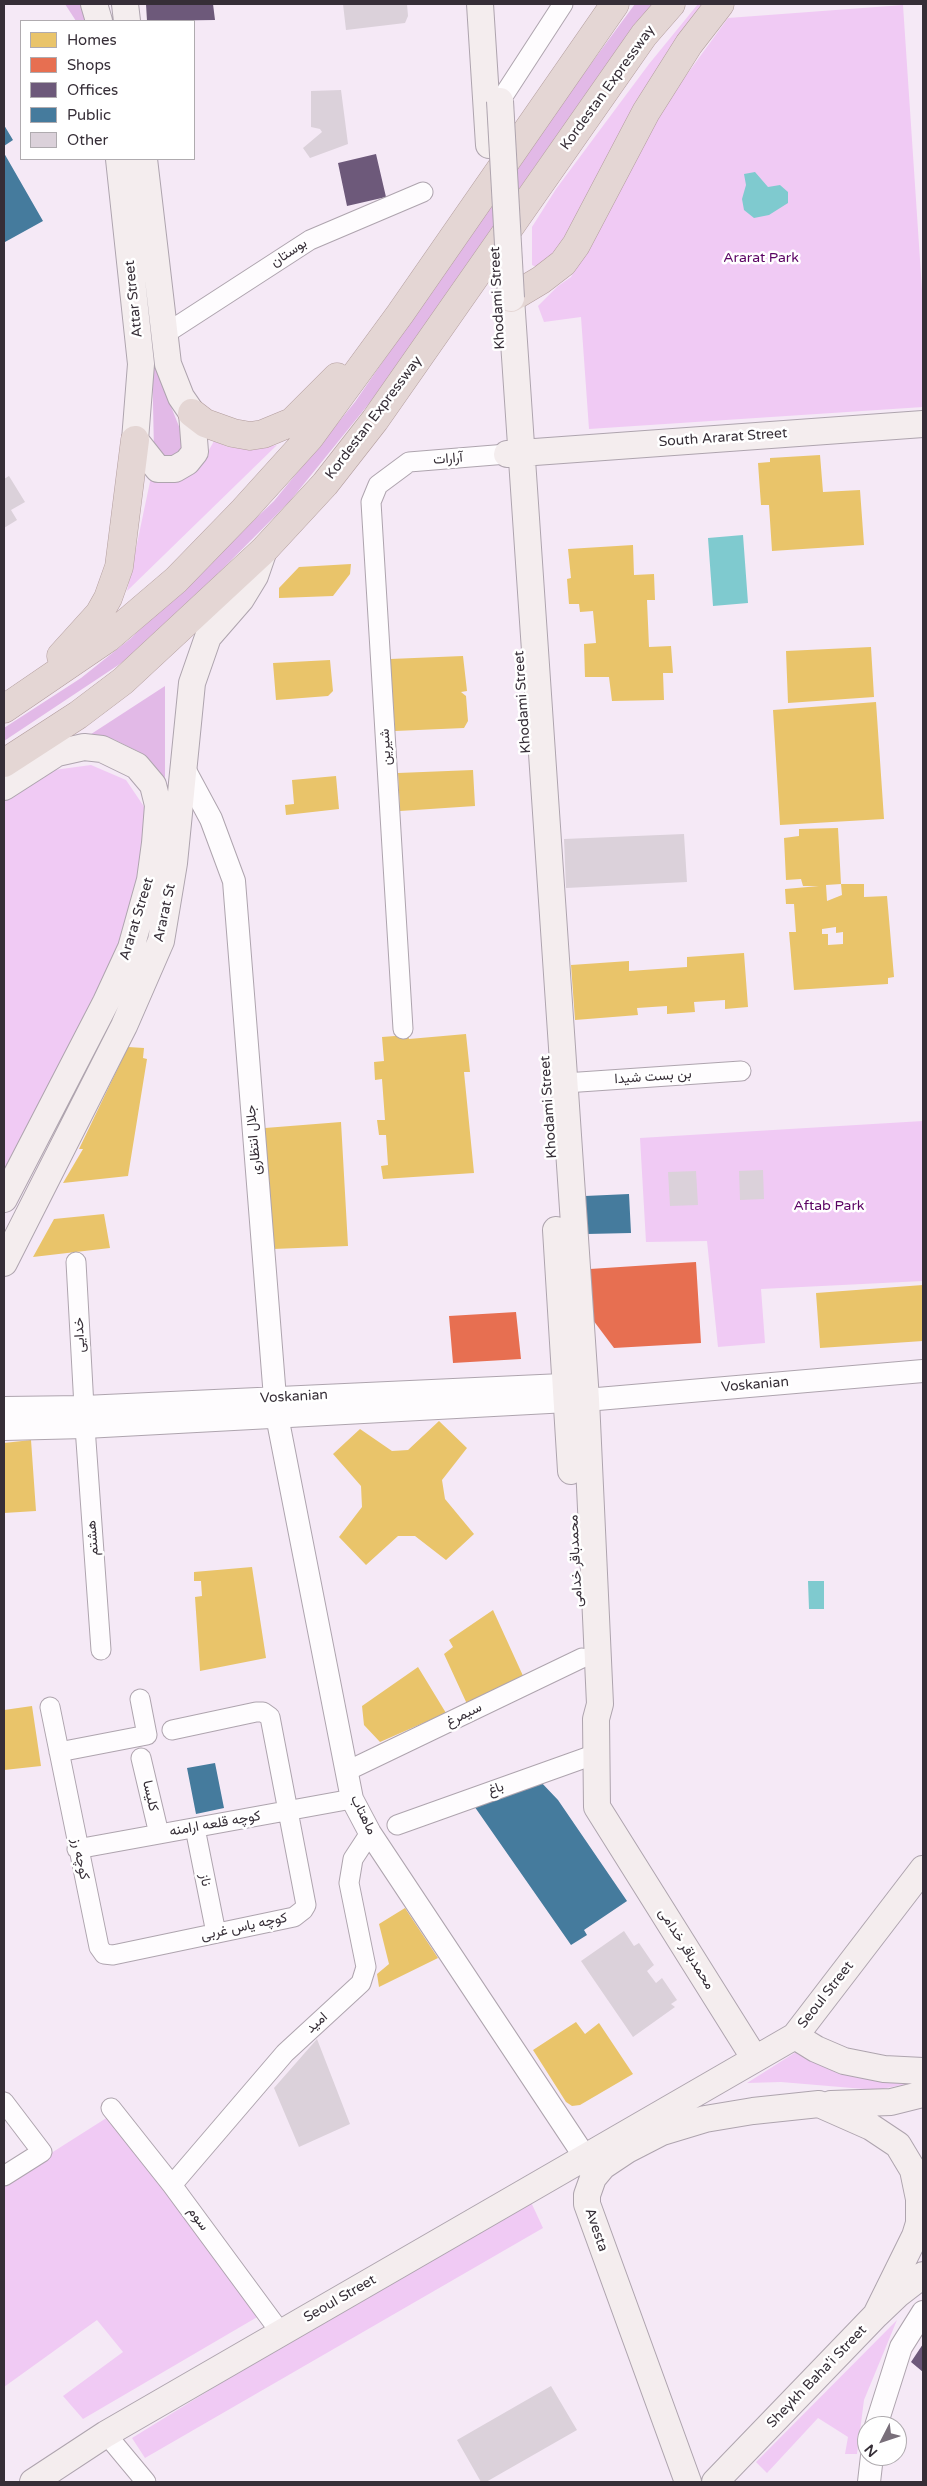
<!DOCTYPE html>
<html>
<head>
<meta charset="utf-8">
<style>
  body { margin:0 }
  #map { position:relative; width:927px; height:2486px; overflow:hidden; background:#f5e9f6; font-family:"Varela Round",sans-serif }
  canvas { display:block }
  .frame { position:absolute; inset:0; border:5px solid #362e37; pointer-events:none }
  .legend { position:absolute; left:20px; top:20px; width:175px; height:140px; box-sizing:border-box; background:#fff; border:1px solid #afabaf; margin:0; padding:6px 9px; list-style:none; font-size:15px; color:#362e37 }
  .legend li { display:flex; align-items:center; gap:10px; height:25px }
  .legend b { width:25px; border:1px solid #afabaf }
  .north { position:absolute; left:857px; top:2416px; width:50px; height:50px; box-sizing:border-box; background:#fff; border:1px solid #afabaf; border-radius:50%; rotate:229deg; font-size:14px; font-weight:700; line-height:20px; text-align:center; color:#362e37 }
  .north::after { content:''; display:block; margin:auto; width:18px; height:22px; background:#796f7a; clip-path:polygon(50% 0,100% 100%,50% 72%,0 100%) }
</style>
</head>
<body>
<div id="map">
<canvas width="927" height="2486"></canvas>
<div class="frame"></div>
<ul class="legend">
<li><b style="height:14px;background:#e9c46a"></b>Homes</li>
<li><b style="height:14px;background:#e76f51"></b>Shops</li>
<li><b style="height:14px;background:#6d597a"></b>Offices</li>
<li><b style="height:14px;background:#457b9d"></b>Public</li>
<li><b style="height:14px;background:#dbd1da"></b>Other</li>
</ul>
<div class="north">N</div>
</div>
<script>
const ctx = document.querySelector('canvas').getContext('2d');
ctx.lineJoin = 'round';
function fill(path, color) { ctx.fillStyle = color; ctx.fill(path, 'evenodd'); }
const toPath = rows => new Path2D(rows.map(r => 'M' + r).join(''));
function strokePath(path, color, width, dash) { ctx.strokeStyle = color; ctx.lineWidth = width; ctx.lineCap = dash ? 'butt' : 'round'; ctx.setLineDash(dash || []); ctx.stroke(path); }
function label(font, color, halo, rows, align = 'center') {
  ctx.font = font + ' "Varela Round",Vazirmatn,sans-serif'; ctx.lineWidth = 5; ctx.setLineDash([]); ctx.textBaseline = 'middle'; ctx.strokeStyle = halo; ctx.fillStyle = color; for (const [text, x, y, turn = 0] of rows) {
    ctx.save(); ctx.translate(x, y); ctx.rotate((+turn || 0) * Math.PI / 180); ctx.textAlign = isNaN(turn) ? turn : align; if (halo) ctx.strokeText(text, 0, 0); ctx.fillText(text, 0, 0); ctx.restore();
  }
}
const green = toPath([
  [698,4,711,4,545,271,532,265,532,227,556,189,649,64],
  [903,5,923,305,923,407,589,429,581,317,544,322,538,306,558,286,571,277,650,125,728,18],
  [214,441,228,447,255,449,277,445,127,591,151,477,173,483,186,478,205,457],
  [91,765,126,780,147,811,150,849,124,945,4,1186,4,800,54,770],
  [923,1121,923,1281,761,1289,765,1343,718,1347,707,1241,646,1242,640,1138],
  [796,2052,837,2073,866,2077,923,2081,876,2090,781,2082,747,2083],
  [108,2117,259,2316,83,2419,63,2396,123,2352,97,2320,4,2387,4,2183],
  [530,2200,543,2228,145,2458,132,2438,341,2309],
  [897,2320,864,2400,857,2454,845,2454,848,2437,818,2418,767,2473,756,2462]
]);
const forest = toPath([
  [65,4,83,4,90,21,76,21],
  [635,4,655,4,629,36,538,162,384,385,290,501,144,648,4,741,4,728,81,678,130,639,274,501,355,402,545,126],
  [151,305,162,384,180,429,186,437,188,445,174,462,154,452],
  [165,686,165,786,139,752,113,739,85,738]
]);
const water = toPath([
  [755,172,768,187,780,185,788,192,788,203,769,215,754,218,744,210,742,199,746,185,744,174],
  [743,535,748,603,713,606,708,538],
  [808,1581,824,1581,824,1609,809,1609]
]);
const homes = toPath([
  [820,455,823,492,860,490,864,545,772,551,769,505,761,505,758,463,770,462,770,458],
  [633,545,634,575,654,574,655,600,647,600,649,647,671,646,673,673,663,673,664,700,612,701,609,677,585,677,584,644,596,643,593,611,580,612,579,604,569,604,567,579,571,578,568,549],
  [351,564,350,574,333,596,279,598,279,588,299,567],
  [871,647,874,697,788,703,786,651],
  [463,656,467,691,461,692,466,696,468,721,464,728,395,731,390,659],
  [330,660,333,691,328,696,276,700,273,663],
  [876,702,884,819,780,825,773,710],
  [473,770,475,806,400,811,398,773],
  [336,776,339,809,286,815,285,805,294,804,292,780],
  [838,828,841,884,826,885,827,901,842,895,841,884,864,884,864,897,887,896,894,977,888,978,888,984,794,990,789,932,796,932,794,904,786,904,785,889,819,886,803,886,801,879,786,880,784,838,799,836,799,829],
  [836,927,836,933,843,932,843,944,828,945,828,934,822,934,822,929],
  [744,953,748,1007,725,1009,725,1000,694,1002,695,1012,667,1014,667,1006,637,1008,638,1015,575,1020,571,965,629,961,629,971,687,967,687,957],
  [466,1034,470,1072,464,1072,474,1173,383,1179,381,1166,388,1165,386,1135,379,1135,377,1120,385,1120,382,1079,375,1080,374,1062,384,1061,382,1037,408,1035,409,1039],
  [128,1047,144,1048,143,1058,147,1059,128,1176,63,1183,83,1149,79,1149],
  [341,1122,348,1246,273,1249,265,1128],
  [104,1214,110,1248,33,1257,54,1219],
  [923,1285,923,1341,820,1348,816,1293],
  [439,1421,467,1448,442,1480,445,1499,474,1534,446,1560,415,1536,398,1536,366,1565,339,1537,362,1507,361,1486,333,1454,360,1429,392,1451,408,1450],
  [31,1440,36,1511,4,1513,4,1443],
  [252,1567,266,1658,200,1671,195,1597,202,1596,201,1581,194,1581,194,1572],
  [493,1610,524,1678,467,1704,444,1654,453,1647,449,1640],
  [418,1667,446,1713,380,1742,364,1725,362,1706],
  [32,1706,41,1766,4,1770,4,1710],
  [405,1908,438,1958,379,1987,377,1974,389,1964,379,1924],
  [576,2022,585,2034,599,2023,633,2074,580,2105,572,2106,566,2102,533,2050]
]);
const shops = toPath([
  [696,1262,701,1343,614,1348,593,1320,590,1269],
  [516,1312,521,1359,453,1363,449,1316]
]);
const offices = toPath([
  [146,4,213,4,215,20,147,21],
  [376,154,386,197,347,206,338,163],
  [923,2344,923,2372,911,2362]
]);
const public = toPath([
  [4,125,13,140,4,146],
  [4,153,43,221,5,242,4,240],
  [629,1194,631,1233,587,1234,585,1196],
  [215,1763,224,1808,196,1814,187,1768],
  [539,1780,558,1800,627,1901,584,1930,587,1935,571,1945,472,1803]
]);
const building = toPath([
  [343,4,407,4,408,16,405,23,346,30],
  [341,90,348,144,310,158,303,148,322,132,320,129,311,127,311,91],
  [9,476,25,502,11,510,17,520,4,528,4,479],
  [684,834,687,882,566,888,564,839],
  [763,1170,764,1199,740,1200,739,1171],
  [696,1171,698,1205,670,1206,668,1172],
  [624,1931,634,1946,639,1943,654,1965,647,1971,656,1983,662,1978,677,2000,671,2004,675,2007,633,2037,581,1961],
  [317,2039,350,2124,299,2147,274,2088],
  [551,2386,577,2430,486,2482,481,2482,457,2440]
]);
const minor = toPath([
  [500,101,563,4],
  [165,334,310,240,423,192],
  [403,1029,371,502,378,485,409,462,507,454],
  [565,1083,741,1071],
  [76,1262,84,1407],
  [85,1427,101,1650],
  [50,1707,99,1947,104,1954,113,1955,294,1917,303,1910,306,1905,270,1717,263,1712,256,1712,172,1730],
  [59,1752,147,1735,140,1699],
  [141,1758,159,1834],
  [347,1771,582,1658],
  [397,1825,596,1754],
  [195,1828,216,1933],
  [77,1849,352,1799],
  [4,2102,42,2152,4,2176],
  [111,2108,172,2185,281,2333],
  [172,2185,285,2053,361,1983,366,1967,349,1883,353,1859,370,1833],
  [106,2434,146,2482]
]);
const tertiary = toPath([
  [183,767,211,819,234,881,275,1398],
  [4,1408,84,1407,584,1384],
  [277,1416,352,1799,370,1833,585,2157],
  [4,1429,85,1427,586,1400,923,1371],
  [876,2426,901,2347,923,2312],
  [869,2482,872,2456]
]);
const secondary = toPath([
  [94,4,99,21],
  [125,4,127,21],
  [480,4,489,145],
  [119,159,141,364,135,440,158,469,175,469,187,462,195,452,192,413,181,397,168,364,144,159],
  [511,298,586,1400,600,1704,596,1719,597,1807,755,2059],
  [507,454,923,424],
  [4,787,57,753,84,747,102,749,137,766,153,785,158,805,155,843,150,880,131,948,106,1002,4,1199],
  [556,1230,571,1471],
  [4,1263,124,1026,161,941,174,863,192,683,208,637,241,599,255,576,264,550],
  [795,2036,816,2049,844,2061,884,2069,923,2071],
  [831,2104,891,2102,923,2094],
  [33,2482,106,2434,795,2036,923,1869],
  [688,2482,587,2204,587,2195,593,2178,603,2166,627,2150,662,2132,705,2119,753,2111,819,2104,871,2127,898,2145,913,2170,919,2199,919,2223,915,2236,876,2315],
  [715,2482,876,2315,897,2295,923,2275]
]);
const trunk = toPath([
  [511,298,541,280,563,263,576,245,646,112,689,44,720,4],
  [192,413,205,423,233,433,250,436,263,434,292,422,337,377],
  [61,656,99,614,108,598,119,567,135,440],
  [4,709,108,638,176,580,244,510,310,437,400,314,615,4],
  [4,763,78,715,123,681,264,550,325,484,375,420,644,35,671,4]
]);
const secondaryBridge = toPath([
  [500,101,511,298]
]);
const streetNames = [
  ["Kordestan Expressway",608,88,-54],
  ["بوستان",289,253,-33],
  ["Khodami Street",498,298,-93],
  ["Attar Street",134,299,-96],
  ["Kordestan Expressway",374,418,-53],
  ["South Ararat Street",723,438,-4],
  ["آرارات",448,459,-5],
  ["Khodami Street",523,702,-94],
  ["شیرین",386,747,-93],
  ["Ararat St",165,913,-78],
  ["Ararat Street",137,919,-73],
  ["بن بست شیدا",653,1077,-4],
  ["Khodami Street",549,1107,-94],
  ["جلال انتظاری",254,1140,-95],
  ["خدایی",80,1335,-93],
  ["Voskanian",755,1385,-5],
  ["Voskanian",294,1397,-3],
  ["هشتم",93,1538,-94],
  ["محمدباقر خدامی",576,1561,-93],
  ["سیمرغ",464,1715,-26],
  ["باغ",496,1789,-20],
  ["کلیسا",150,1796,77],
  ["ماهتاب",363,1815,64],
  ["کوچه قلعه ارامنه",215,1824,-10],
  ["کوچه رز",80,1859,78],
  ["ناز",205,1880,79],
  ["کوچه یاس غربی",244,1927,-12],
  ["محمدباقر خدامی",686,1949,58],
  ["Seoul Street",826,1995,-52],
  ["امید",317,2023,-42],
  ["سوم",198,2219,54],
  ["Avesta",596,2230,71],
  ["Seoul Street",340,2299,-30],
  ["Sheykh Baha'i Street",817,2377,-46]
];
const parkNames = [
  ["Ararat Park",761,258],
  ["Aftab Park",829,1206]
];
fill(green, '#f0caf4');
fill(forest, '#e2b9e7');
fill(water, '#7fcacf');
fill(homes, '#e9c46a');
fill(shops, '#e76f51');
fill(offices, '#6d597a');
fill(public, '#457b9d');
fill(building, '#dbd1da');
strokePath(minor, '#aea4ae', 21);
strokePath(tertiary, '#aea4ae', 24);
strokePath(secondary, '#aea4ae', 28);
strokePath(trunk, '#b29d9d', 29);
strokePath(minor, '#fefcfe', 19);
strokePath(tertiary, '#fefcfe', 22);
strokePath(secondary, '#f4edee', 26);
strokePath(trunk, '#e4d6d4', 28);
strokePath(secondaryBridge, '#aea4ae', 28, []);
strokePath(secondaryBridge, '#f4edee', 26);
label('14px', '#362e37', '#fff', streetNames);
label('14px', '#5a0363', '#fff', parkNames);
</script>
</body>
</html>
